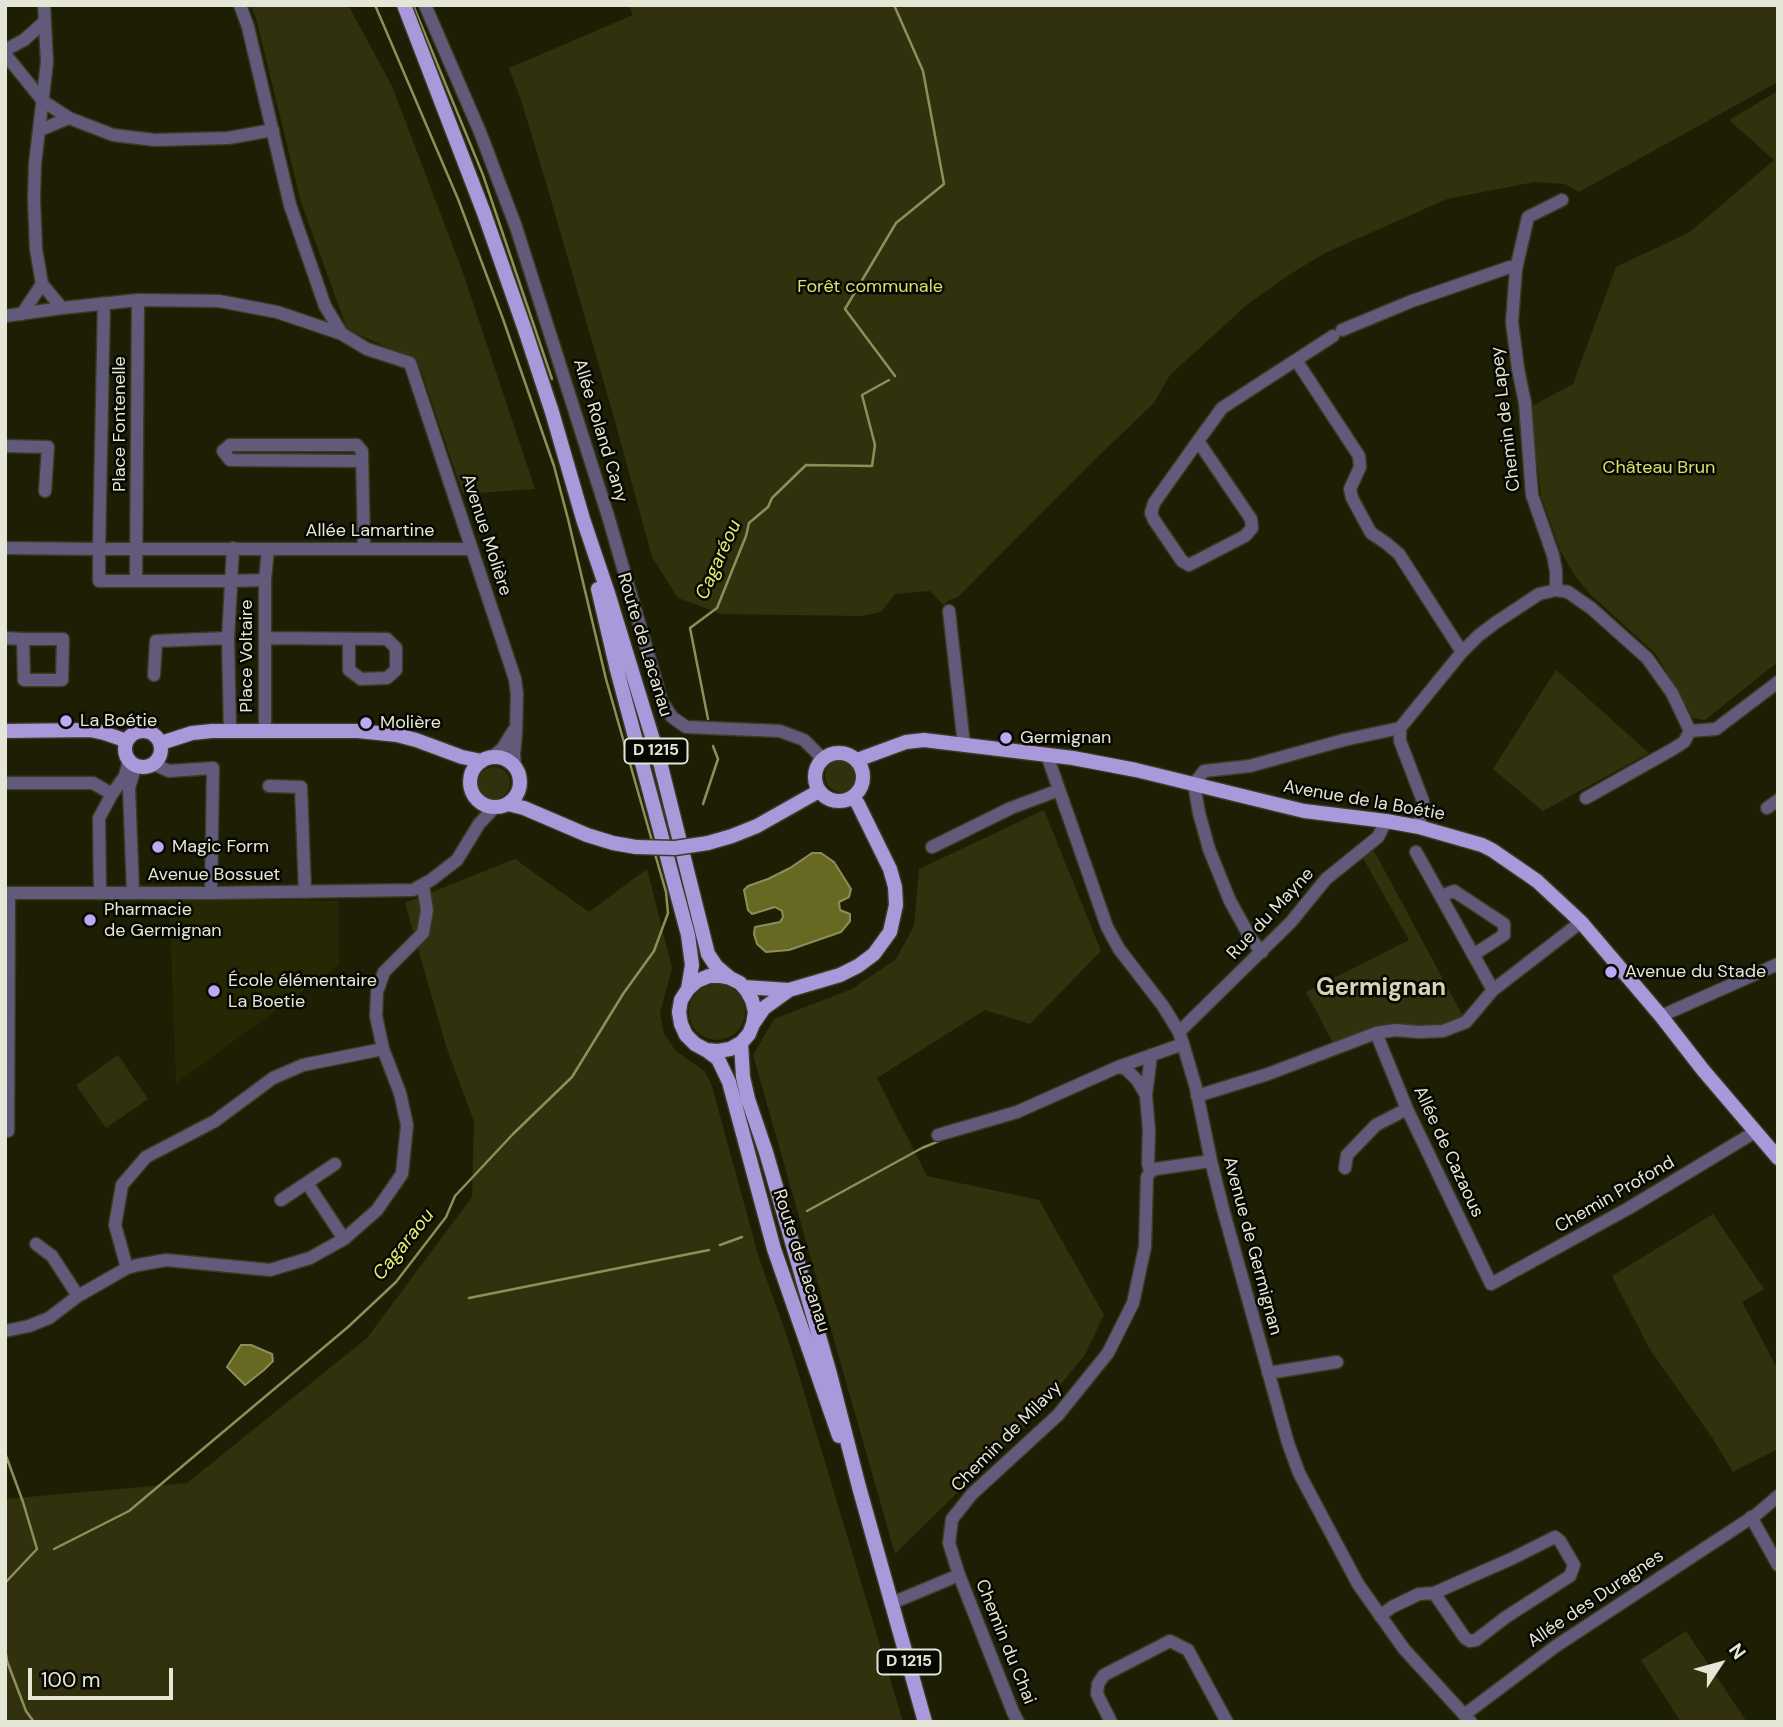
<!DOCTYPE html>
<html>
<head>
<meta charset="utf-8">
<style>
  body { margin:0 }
  #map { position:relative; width:1783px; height:1727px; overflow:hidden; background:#1d1e04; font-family:"DM Sans",sans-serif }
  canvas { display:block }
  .frame { position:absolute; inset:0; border:7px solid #e5e7d6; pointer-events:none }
  .north { position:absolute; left:1685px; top:1629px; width:70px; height:70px; -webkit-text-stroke:5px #070801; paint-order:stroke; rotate:54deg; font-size:19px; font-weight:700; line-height:28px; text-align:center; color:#e5e7d6 }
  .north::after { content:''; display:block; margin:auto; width:24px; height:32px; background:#e5e7d6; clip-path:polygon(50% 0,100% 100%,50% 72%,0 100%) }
  .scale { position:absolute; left:28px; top:1668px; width:145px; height:32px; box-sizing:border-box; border:4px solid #e5e7d6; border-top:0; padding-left:9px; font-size:21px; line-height:24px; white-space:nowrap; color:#e5e7d6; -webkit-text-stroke:5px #070801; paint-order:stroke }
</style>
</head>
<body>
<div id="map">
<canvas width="1783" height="1727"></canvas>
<div class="frame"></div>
<div class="north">N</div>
<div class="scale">100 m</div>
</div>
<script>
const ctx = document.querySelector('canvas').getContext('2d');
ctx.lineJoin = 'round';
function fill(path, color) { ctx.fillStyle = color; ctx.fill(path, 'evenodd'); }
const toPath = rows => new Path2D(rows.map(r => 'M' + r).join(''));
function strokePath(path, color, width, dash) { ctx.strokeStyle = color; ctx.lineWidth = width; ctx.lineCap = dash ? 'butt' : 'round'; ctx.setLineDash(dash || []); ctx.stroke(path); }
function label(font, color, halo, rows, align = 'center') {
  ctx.font = font + ' "DM Sans",sans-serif'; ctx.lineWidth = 5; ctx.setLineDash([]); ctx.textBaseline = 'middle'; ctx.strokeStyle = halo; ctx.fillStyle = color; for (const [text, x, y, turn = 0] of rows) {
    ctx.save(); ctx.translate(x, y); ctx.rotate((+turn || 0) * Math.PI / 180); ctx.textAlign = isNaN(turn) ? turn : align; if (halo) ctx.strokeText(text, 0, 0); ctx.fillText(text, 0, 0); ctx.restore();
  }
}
const built = toPath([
  [169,897,338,901,339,965,176,1083]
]);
const green = toPath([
  [250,5,348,5,392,86,463,273,535,489,463,494,418,362,347,329,301,202,256,18],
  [629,5,1778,5,1778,82,1579,192,1565,184,1534,182,1447,199,1325,253,1292,273,1249,303,1170,375,1154,403,1090,464,958,597,949,600,943,605,930,591,895,594,881,612,862,616,721,614,678,598,652,557,613,414,544,176,520,97,509,68,633,15],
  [1778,91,1778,662,1705,720,1693,718,1656,654,1590,594,1575,576,1560,550,1541,496,1534,438,1532,406,1573,384,1616,267,1690,232,1774,160,1729,120],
  [1556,670,1649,753,1543,811,1493,769],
  '825 776a16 16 0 1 1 32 0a16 16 0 1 1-32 0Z',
  '478 783a16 16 0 1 1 32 0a16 16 0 1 1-32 0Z',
  [1044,810,1101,951,1030,1024,985,1010,877,1078,927,1176,1039,1200,1104,1315,1084,1356,1033,1418,895,1554,753,1055,774,1019,852,989,896,959,914,926,919,869],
  [1373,849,1465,1020,1455,1027,1334,1045,1306,992,1409,940,1362,856],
  [515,859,589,912,647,869,672,968,660,1013,664,1034,676,1051,704,1071,711,1083,759,1258,789,1342,903,1722,5,1722,5,1499,187,1483,367,1338,472,1197,474,1122,446,1046,405,903],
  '689 1012a28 28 0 1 1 56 0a28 28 0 1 1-56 0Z',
  [118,1055,148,1099,106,1128,76,1085],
  [1713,1214,1764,1289,1742,1302,1778,1370,1778,1449,1733,1472,1713,1439,1649,1348,1612,1276],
  [1686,1631,1747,1722,1681,1722,1641,1660]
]);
const water = toPath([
  [812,853,821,853,834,862,851,889,849,897,839,902,840,910,850,914,850,921,841,932,789,950,766,952,757,944,754,934,755,927,780,922,783,917,782,911,775,907,752,914,748,910,744,890,748,886,768,879,790,868,812,853],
  [241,1345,251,1345,272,1354,273,1361,264,1370,245,1385,227,1367,241,1345]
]);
const stream = toPath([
  [375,5,458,199,503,319,554,466,568,519,606,679,652,841],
  [413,5,483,175,552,379],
  [894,5,923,71,944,184,896,223,845,309,895,376],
  [708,719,690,628,717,608,746,536,749,523,768,507,772,498,806,465,872,466,875,445,862,395,889,380],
  [703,804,718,759,713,746],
  [807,1211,922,1148,939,1141],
  [720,1245,742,1237],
  [469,1298,709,1250],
  [5,1453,23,1502,37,1549,5,1583],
  [54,1549,129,1511,348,1327,396,1282,446,1217,455,1196,513,1134,572,1077,623,994,654,951,668,913,666,892,655,854],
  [5,1648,7,1661,26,1711,34,1722]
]);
const minor = toPath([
  [44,5,47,62,35,164,34,199,36,249,42,284,62,308],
  [240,5,248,27,290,205,325,306,342,334,367,349,410,363,515,679,517,694,516,733,514,754,515,768],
  [425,5,480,132,516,227,608,516,662,702,672,717,686,727,780,731,804,740,823,759],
  [5,50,24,40,44,22],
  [5,54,43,101,69,118,113,135,155,140,228,138,273,130],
  [40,130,69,118],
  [22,314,42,284],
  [5,316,62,308,138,300,219,301,277,312,342,334],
  [1342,330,1412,301,1510,267,1516,269],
  [1296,360,1359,456,1360,467,1350,489,1352,498,1371,533,1386,543,1399,554,1462,652],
  [1198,441,1251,519,1252,528,1245,536,1189,565,1182,561,1154,520,1151,513,1154,503,1198,441,1222,408,1333,336],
  [5,446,48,447,45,491],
  [362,461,230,460,223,451,230,445,357,445,362,451,364,549],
  [5,548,99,549,268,549,265,580,231,581,99,581,99,549,104,303],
  [268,549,472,549],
  [265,580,265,731],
  [136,581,138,300],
  [1556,590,1568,592,1591,608,1647,658,1672,693,1690,731,1716,729,1778,682],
  [949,611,964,745],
  [5,638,23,639,63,639,62,680,24,680,23,639],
  [266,638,387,639,396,648,396,670,387,678,361,679,349,670,349,640],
  [154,675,156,641,228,638],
  [230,731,228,638,233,548],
  [1047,755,1107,927,1119,949,1163,1006,1179,1032,1183,1044,1196,1088,1211,1161,1223,1209,1288,1443,1299,1473,1358,1584,1404,1649,1471,1722],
  [492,757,502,749,514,730],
  [153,764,169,771,213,768,211,893],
  [5,783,93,783,112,794],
  [269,786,301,787,305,892],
  [1586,798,1673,749,1684,742,1690,731],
  [1767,808,1778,800],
  [1419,827,1423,801,1400,741,1400,728,1462,652,1478,636,1495,623,1539,594,1556,590,1556,571,1553,555,1532,495,1525,403,1518,369,1512,322,1516,269,1528,217,1562,200],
  [932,847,1011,808,1059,790],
  [1416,852,1493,990],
  [100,892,99,818,112,794,125,776,129,760],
  [133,892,129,788,134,771],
  [5,893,211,893,413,890,431,880,457,860,479,824,495,807],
  [1441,896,1454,891,1504,924,1504,935,1473,955],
  [1262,952,1251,939,1230,901,1209,849,1199,813,1194,784,1204,771,1250,766,1344,740,1400,728],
  [1661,1016,1778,964],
  [1179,1032,1291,922,1326,879,1378,837,1386,821],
  [1376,1033,1407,1109,1491,1284,1629,1208,1755,1132],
  [1118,1067,1126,1069,1137,1080,1146,1095],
  [1197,1096,1268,1074,1376,1033,1395,1030,1419,1032,1443,1031,1466,1022,1493,990,1581,922],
  [8,1131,9,893],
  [938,1135,1017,1112,1118,1067,1183,1044],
  [1345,1168,1347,1155,1376,1125,1407,1109],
  [1150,1172,1155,1169,1211,1161],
  [307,1183,344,1239],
  [281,1200,335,1164],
  [36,1244,52,1256,78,1296],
  [127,1268,115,1225,122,1185,146,1157,215,1121,273,1078,303,1065,383,1049],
  [5,1331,29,1326,49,1318,78,1296,127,1268,138,1265,166,1260,270,1270,310,1258,344,1239,377,1210,402,1174,407,1125,400,1093,383,1049,376,1016,377,992,384,972,423,933,427,910,423,886],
  [1268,1373,1337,1362],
  [1751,1517,1778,1565],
  [892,1603,959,1575],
  [1380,1616,1392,1607,1419,1594,1434,1593,1465,1638,1470,1641,1476,1640,1506,1617,1570,1576,1574,1565,1560,1541,1555,1537,1511,1559,1434,1593],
  [1464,1715,1556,1646,1757,1514,1778,1496],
  [1018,1722,1013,1712,959,1575,949,1543,952,1519,972,1494,1058,1415,1108,1353,1133,1303,1145,1247,1147,1177,1150,1172,1148,1163,1149,1130,1146,1095,1151,1055],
  [1111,1722,1097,1694,1098,1684,1104,1675,1170,1641,1188,1650,1227,1722]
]);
const major = toPath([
  [404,5,484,213,525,330,552,412,583,519,608,593,661,766,708,954,716,966,730,978],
  [598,589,617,670,688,935,692,965,688,989],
  '125 749a18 18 0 1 1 36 0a18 18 0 1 1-36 0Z',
  [5,731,90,730,104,733,127,741],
  [161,743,192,733,212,731,358,731,397,735,416,740,462,757,482,761],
  '815 777a24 24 0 1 1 48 0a24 24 0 1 1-48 0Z',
  '470 782a25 25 0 1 1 50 0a25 25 0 1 1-50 0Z',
  [857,760,906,742,924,740,1073,758,1136,770,1304,811,1386,821,1419,827,1482,845,1492,850,1537,881,1581,922,1661,1016,1703,1070,1778,1158],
  [508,804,524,808,587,835,613,843,636,847],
  [708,843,732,836,757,826,819,791],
  [744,987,789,990,840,975,858,966,874,954,890,932,896,905,895,887,890,869,858,804,853,797],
  [753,1024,755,1012,752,1000,747,991,740,983,730,978,720,976,709,976,697,981,688,989,681,1000,679,1012,681,1024,686,1035,695,1044,706,1050,718,1051,730,1049,741,1043,749,1034,753,1024,764,1008,789,990],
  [741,1043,743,1077,748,1099,766,1152,830,1374,859,1487,925,1722],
  [706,1050,718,1059,729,1082,774,1249,839,1436]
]);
const majorBridge = toPath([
  [636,847,675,848,708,843]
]);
const markers = [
  [66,721,7,"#bda9f5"],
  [366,723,7,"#bda9f5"],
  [1006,738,7,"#bda9f5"],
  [158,847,7,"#bda9f5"],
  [90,920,7,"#bda9f5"],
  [1611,972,7,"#bda9f5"],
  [214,991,7,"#bda9f5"]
];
const shields = [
  [656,751,63],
  [909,1662,63]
];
const shieldNames = [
  ["D 1215",656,751],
  ["D 1215",909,1662]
];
const parkNames = [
  ["Forêt communale",870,287],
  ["Château Brun",1659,468]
];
const streetNames = [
  ["Chemin de Lapey",1506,419,-97],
  ["Place Fontenelle",120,424,-90],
  ["Allée Roland Cany",600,431,73],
  ["Allée Lamartine",370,531],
  ["Avenue Molière",486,535,72],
  ["Route de Lacanau",644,645,73],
  ["Place Voltaire",247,656,-90],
  ["Avenue de la Boétie",1364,801,10],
  ["Avenue Bossuet",214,875],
  ["Rue du Mayne",1271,914,-47],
  ["Allée de Cazaous",1448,1152,65],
  ["Chemin Profond",1615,1195,-30],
  ["Avenue de Germignan",1252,1246,75],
  ["Route de Lacanau",801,1261,72],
  ["Chemin de Milavy",1007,1437,-45],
  ["Allée des Duragnes",1596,1599,-34],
  ["Chemin du Chai",1005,1642,68]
];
const poiNames = [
  ["La Boétie",80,721],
  ["Molière",380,723],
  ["Germignan",1020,738],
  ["Magic Form",172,847],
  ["Pharmacie",104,910],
  ["de Germignan",104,931],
  ["Avenue du Stade",1625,972],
  ["École élémentaire",228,981],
  ["La Boetie",228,1002]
];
const waterNames = [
  ["Cagaréou",719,560,-66],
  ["Cagaraou",404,1245,-51]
];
const districtNames = [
  ["Germignan",1381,989]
];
fill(built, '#262703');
fill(green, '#31320d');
fill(water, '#676923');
strokePath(water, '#8d8f59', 2);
strokePath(stream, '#8d8f59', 2.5);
strokePath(minor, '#393a21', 15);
strokePath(major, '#393a21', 17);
strokePath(minor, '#625a7a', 12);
strokePath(major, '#a998da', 14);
strokePath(majorBridge, '#393a21', 17, []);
strokePath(majorBridge, '#a998da', 14);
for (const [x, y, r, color] of markers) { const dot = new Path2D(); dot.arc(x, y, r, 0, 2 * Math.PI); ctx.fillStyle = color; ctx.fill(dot); strokePath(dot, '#070801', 2.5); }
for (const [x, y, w] of shields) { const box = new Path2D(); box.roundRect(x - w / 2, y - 12.5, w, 25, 5); ctx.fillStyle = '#070801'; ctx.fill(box); strokePath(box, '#e5e7d6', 2); }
label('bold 16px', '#e5e7d6', null, shieldNames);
label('18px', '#dce067', '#070801', parkNames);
label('18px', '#e5e7d6', '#070801', streetNames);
label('18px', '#e5e7d6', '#070801', poiNames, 'left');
label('italic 19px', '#e8ed74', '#070801', waterNames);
label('bold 24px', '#d3d5b5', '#070801', districtNames);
</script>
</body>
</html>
